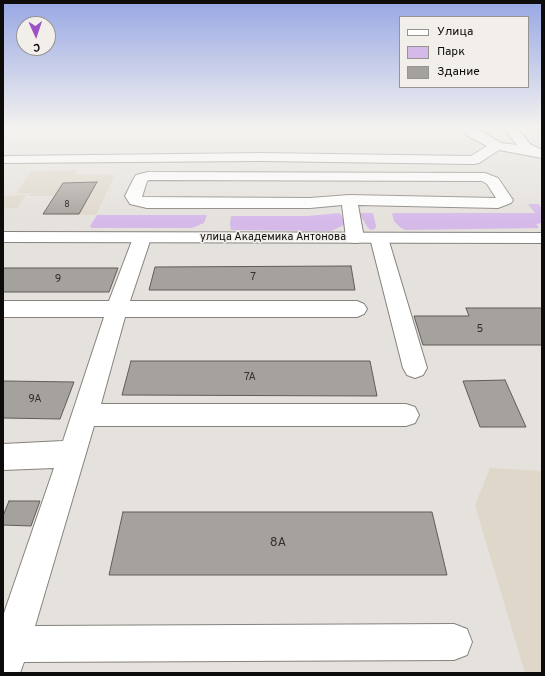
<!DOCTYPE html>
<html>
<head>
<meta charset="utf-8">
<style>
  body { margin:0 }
  #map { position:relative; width:545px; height:676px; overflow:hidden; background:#e5e1dc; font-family:Overpass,sans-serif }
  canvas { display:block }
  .frame { position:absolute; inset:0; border:4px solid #0d0c0a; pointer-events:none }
  .legend { position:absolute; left:399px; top:16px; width:130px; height:72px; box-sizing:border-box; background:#f2eee9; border:1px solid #969490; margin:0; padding:5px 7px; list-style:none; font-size:12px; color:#0d0c0a }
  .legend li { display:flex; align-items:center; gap:8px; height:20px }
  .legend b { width:20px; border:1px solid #969490 }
  .north { position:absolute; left:16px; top:16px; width:40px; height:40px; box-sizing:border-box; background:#f2eee9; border:1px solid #969490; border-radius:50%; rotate:177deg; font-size:11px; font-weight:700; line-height:16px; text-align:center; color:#0d0c0a }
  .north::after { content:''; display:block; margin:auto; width:14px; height:18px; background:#9a52c5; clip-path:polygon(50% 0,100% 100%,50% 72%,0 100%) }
</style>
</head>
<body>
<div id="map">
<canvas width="545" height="676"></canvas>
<div class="frame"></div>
<ul class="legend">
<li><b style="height:5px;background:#fff"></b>Улица</li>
<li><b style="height:11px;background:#d5b9e9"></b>Парк</li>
<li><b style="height:11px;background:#a5a19c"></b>Здание</li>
</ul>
<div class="north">С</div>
</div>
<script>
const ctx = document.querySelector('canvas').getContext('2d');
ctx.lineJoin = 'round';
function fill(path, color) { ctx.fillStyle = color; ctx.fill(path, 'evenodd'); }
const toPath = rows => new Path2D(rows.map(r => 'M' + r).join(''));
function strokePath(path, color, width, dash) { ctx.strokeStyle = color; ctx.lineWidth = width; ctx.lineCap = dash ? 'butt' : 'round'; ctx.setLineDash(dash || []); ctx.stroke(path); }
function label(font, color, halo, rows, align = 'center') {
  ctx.font = font + ' Overpass,sans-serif'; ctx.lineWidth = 3; ctx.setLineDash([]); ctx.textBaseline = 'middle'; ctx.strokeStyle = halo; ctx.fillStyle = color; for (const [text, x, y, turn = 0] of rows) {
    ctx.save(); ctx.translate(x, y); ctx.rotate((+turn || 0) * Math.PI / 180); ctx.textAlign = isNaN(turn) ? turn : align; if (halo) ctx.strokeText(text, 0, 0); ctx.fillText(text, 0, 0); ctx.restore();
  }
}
const built = toPath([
  [77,170,75,175,115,175,96,215,43,214,55,196,29,196,31,193,16,194,31,171],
  [26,195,17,208,3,208,3,196],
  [490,468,542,471,542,673,525,673,475,505]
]);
const green = toPath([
  [528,204,539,204,542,209,542,223,536,224,539,228,406,230,401,228,394,221,392,214,394,213,535,213],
  [339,213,342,216,344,223,342,226,331,231,231,230,230,224,231,216,307,216],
  [359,213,373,213,376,226,375,229,371,230,368,228],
  [97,215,207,215,204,223,192,228,92,228,90,226]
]);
const building = toPath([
  [97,182,79,214,43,214,63,183,97,182],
  [351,266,355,290,149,290,155,267,351,266],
  [3,268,118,268,109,292,3,292,3,268],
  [466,308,542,308,542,345,423,345,414,316,469,316,466,308],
  [131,361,370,361,377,396,122,395,131,361],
  [505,380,526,427,480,427,463,381,505,380],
  [3,381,74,382,60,419,3,418,3,381],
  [9,501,40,501,31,526,3,525,3,516,9,501],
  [123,512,432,512,447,575,109,575,123,512]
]);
const minor = toPath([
  [463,128,476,128,501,143,517,145,504,128,517,128,530,144,542,150,542,158,499,150,479,163,474,164,261,161,3,163,3,157,6,156,261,153,471,156,487,146,468,136,463,128],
  [148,172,485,173,498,178,513,200,511,203,498,208,358,205,364,238,361,242,355,243,349,242,346,238,342,205,310,208,147,208,130,204,125,196,134,178,136,175,148,172],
  [149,180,482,181,487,184,496,198,349,195,310,198,142,197,147,181,149,180],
  [142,233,148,234,151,238,130,301,357,301,364,304,367,309,364,314,357,317,125,317,101,404,406,404,415,407,419,415,415,423,406,426,94,426,35,626,454,624,467,629,472,642,467,655,454,660,24,662,20,673,3,673,3,616,54,468,3,470,3,444,63,441,104,317,3,317,3,301,109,301,133,238,136,234,142,233],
  [379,233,385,234,388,238,427,368,423,375,415,378,407,375,403,368,370,238,373,234,379,233]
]);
const major = toPath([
  [3,232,542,233,542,243,3,242,3,232]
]);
const farNumbernames = [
  ["8",67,205]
];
const farStreetnames = [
  ["улица Академика Антонова",273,238]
];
const numberNames = [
  ["7",253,278],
  ["9",58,280],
  ["5",480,330],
  ["7А",250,378],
  ["9А",35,400]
];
const nearNumbernames = [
  ["8А",278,543]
];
fill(built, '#ded7ca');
fill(green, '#d5b9e9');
fill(building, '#a5a19c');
strokePath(building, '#605d58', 1);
strokePath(minor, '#86837e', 2);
strokePath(major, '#86837e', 2);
fill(minor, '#fff');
fill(major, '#fff');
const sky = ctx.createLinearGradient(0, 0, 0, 223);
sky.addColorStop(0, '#98a7e4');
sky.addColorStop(0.57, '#f3f2ef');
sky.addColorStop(1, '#f3f2ef00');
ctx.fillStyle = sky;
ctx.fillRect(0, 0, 545, 223);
label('9px', '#33312e', null, farNumbernames);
label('11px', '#0d0c0a', '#f2eee9', farStreetnames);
label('11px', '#33312e', null, numberNames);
label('13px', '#33312e', null, nearNumbernames);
</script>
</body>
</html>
